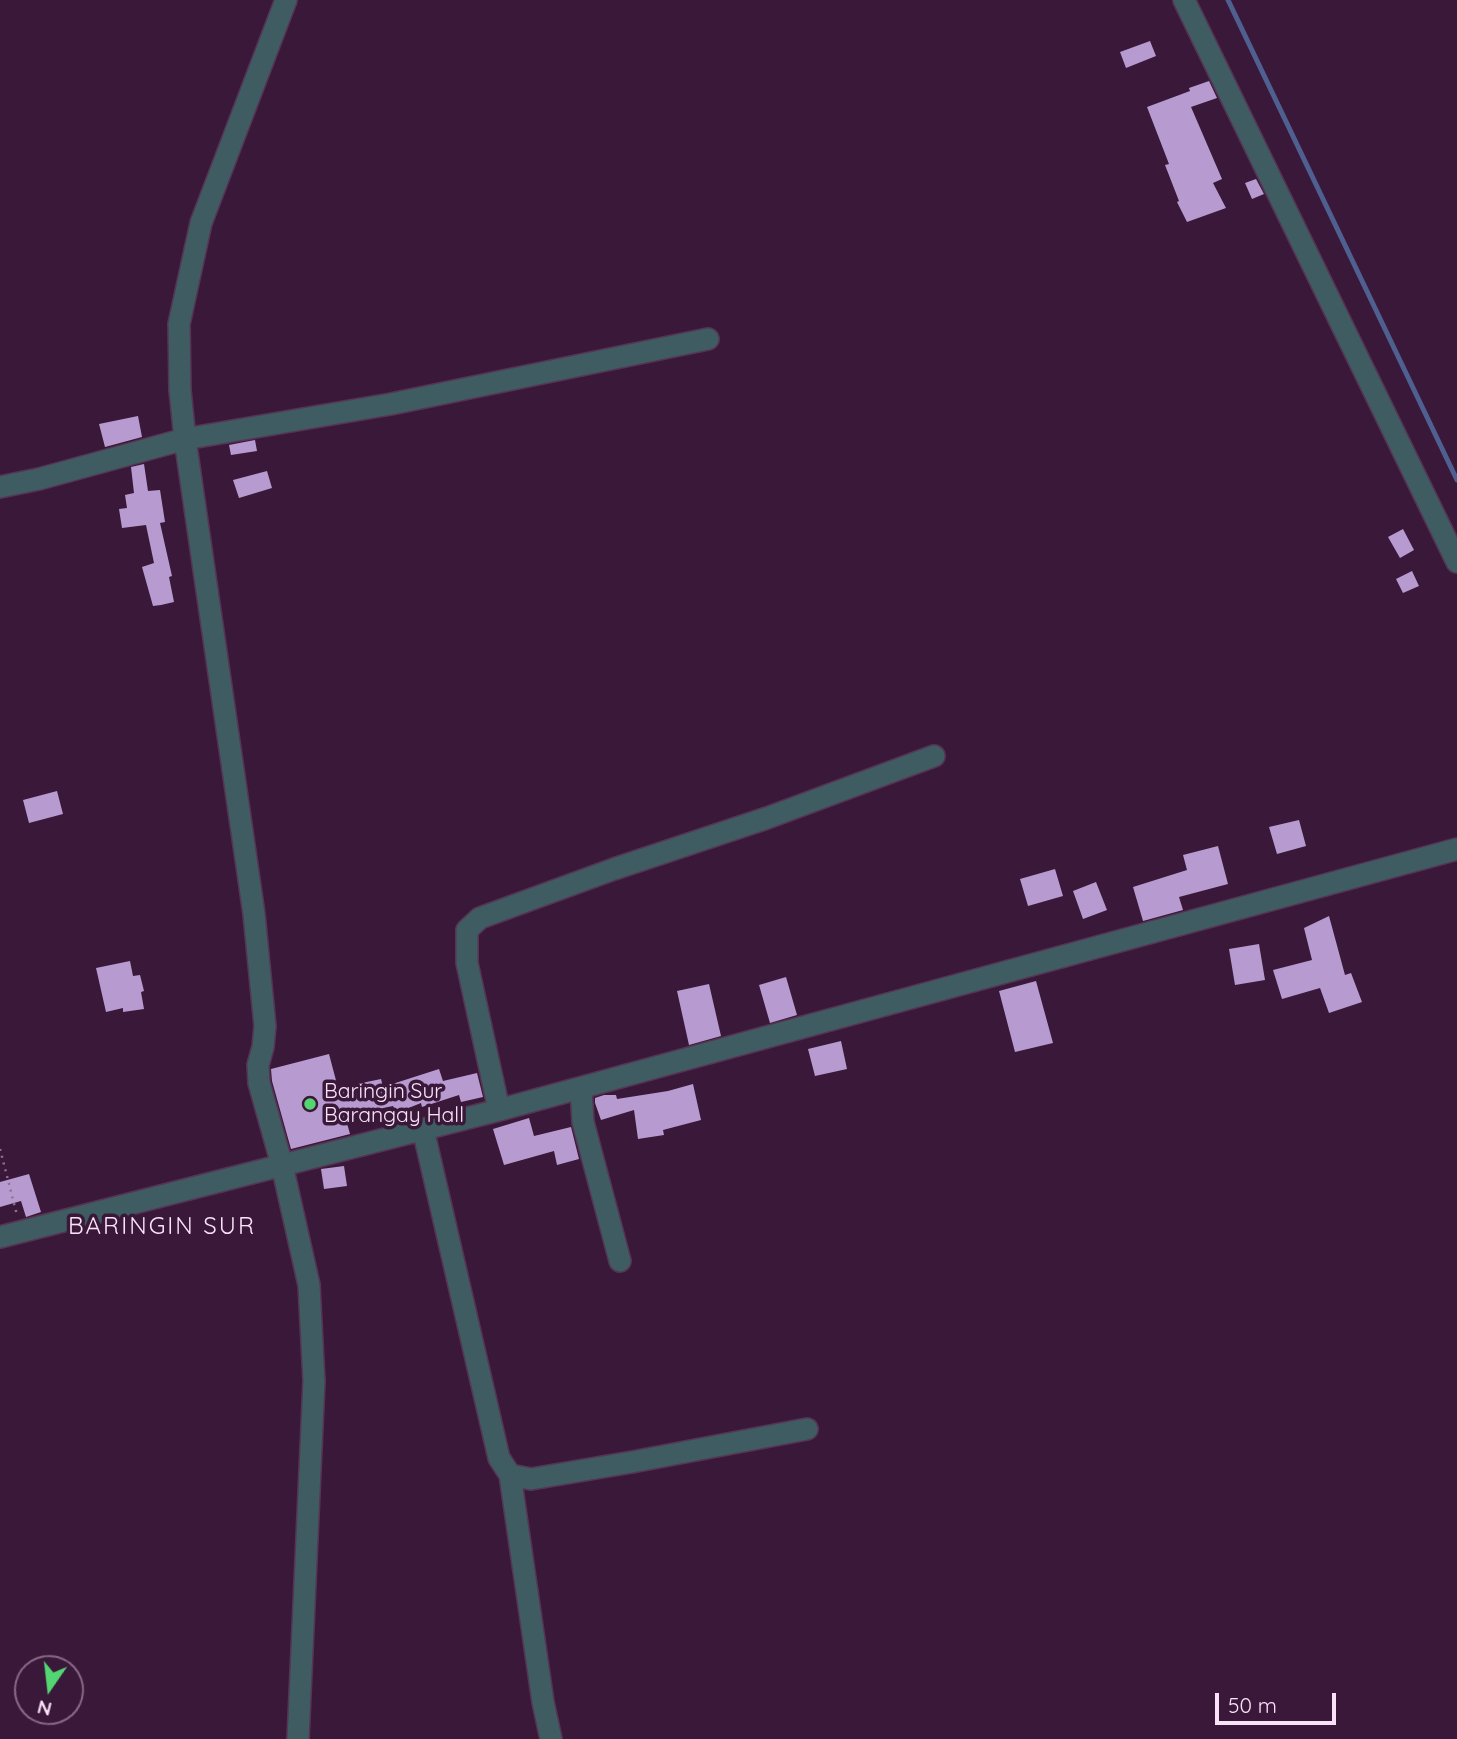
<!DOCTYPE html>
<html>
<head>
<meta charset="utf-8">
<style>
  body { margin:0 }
  #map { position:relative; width:1457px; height:1739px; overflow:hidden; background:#3a1839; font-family:Quicksand,sans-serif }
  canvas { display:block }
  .north { position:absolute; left:14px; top:1655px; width:70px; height:70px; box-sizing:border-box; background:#3a1839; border:2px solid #876985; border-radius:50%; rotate:194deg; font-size:19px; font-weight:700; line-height:28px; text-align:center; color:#fae3f8 }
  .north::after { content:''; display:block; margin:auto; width:24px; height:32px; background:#53d672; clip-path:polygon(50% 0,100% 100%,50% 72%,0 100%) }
  .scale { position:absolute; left:1215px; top:1693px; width:121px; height:32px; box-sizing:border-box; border:4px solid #fae3f8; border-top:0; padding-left:9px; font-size:21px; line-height:24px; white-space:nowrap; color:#fae3f8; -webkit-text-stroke:5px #3a1839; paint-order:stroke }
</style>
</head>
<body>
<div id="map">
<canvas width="1457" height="1739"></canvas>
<div class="north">N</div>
<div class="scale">50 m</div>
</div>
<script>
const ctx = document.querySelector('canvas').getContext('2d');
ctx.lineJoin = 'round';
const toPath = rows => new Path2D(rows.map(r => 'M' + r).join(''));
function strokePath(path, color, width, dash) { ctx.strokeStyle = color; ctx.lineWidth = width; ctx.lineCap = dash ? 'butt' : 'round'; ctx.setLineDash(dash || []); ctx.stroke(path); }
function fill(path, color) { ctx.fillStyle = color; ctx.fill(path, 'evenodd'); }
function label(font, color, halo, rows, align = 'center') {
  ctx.font = font + ' Quicksand,sans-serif'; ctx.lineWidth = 7; ctx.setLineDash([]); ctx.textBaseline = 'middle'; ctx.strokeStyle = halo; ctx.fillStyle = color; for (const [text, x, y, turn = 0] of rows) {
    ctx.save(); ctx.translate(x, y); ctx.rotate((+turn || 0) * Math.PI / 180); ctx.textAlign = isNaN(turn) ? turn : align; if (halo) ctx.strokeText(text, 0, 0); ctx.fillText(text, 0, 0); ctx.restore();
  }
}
const stream = toPath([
  [1228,0,1457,480]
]);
const building = toPath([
  [1150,41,1156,56,1126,68,1120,52],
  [1209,81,1217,98,1191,107,1222,179,1213,183,1226,208,1187,222,1177,202,1179,201,1165,165,1169,164,1147,107,1190,91,1189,88],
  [1256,179,1264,194,1252,199,1245,183],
  [138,416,142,437,105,447,99,424],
  [255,440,257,451,231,455,229,445],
  [144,464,148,491,160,490,165,522,160,523,172,576,169,577,174,602,161,605,153,606,142,567,154,563,146,525,122,528,119,509,127,508,125,495,134,493,131,467],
  [267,471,272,488,239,498,233,480],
  [1403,529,1414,550,1400,558,1388,537],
  [1412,571,1419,586,1403,593,1396,579],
  [57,791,63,814,29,823,23,800],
  [1299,820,1306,846,1277,854,1269,827],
  [1218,846,1228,884,1179,897,1183,910,1143,921,1133,887,1187,870,1183,855],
  [1055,869,1063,896,1028,906,1020,879],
  [1096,882,1107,910,1083,919,1073,891],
  [1329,916,1345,975,1351,973,1362,1002,1329,1013,1320,988,1282,999,1273,970,1312,960,1304,928],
  [1259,944,1265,980,1235,985,1229,949],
  [130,961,133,976,140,975,144,991,141,992,144,1009,123,1012,123,1008,106,1012,96,968],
  [786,977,797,1015,770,1023,759,985],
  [1036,981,1053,1043,1015,1052,999,991],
  [709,984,721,1036,689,1045,677,991],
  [841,1041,847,1069,815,1076,808,1049],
  [329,1054,338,1088,381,1079,383,1087,439,1069,443,1081,477,1073,483,1097,461,1102,459,1095,422,1107,421,1103,396,1113,393,1106,345,1116,350,1134,291,1149,272,1081,271,1069],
  [693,1084,701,1120,663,1130,664,1135,638,1139,634,1110,601,1120,595,1103,595,1098,604,1095,616,1095,617,1099,668,1091],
  [529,1118,534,1136,571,1127,579,1159,557,1165,554,1151,504,1165,493,1129],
  [344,1166,347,1186,324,1189,321,1169],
  [29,1174,41,1212,26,1217,21,1201,0,1207,0,1182]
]);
const path = toPath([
  [0,1149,17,1215]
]);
const minor = toPath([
  [286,0,201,223,179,324,180,390,185,439,254,914,265,1026,263,1047,258,1065,259,1083,282,1165,309,1285,314,1381,298,1739],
  [1184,0,1457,562],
  [0,487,39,479,185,439,391,404,708,339],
  [581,1088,583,1122,620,1261],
  [499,1110,467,963,467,930,480,918,614,869,767,818,934,756],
  [423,1129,499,1458,510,1475,531,1479,632,1462,807,1429],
  [0,1237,499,1110,1457,849],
  [510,1475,543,1702,551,1739]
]);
const markers = [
  [310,1104,7,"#53d672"]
];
const poiNames = [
  ["Baringin Sur",324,1092],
  ["Barangay Hall",324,1116]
];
const quarterNames = [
  ["BARINGIN SUR",162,1227]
];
strokePath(stream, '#4e5f90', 5);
fill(building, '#b79bd0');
strokePath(minor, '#553454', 24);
strokePath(path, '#8f728d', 2.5, [2, 5]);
strokePath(minor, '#3e5c61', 21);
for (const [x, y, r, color] of markers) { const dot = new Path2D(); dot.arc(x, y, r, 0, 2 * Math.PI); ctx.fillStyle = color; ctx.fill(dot); strokePath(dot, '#3a1839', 2.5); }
label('21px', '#fae3f8', '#3a1839', poiNames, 'left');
ctx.letterSpacing = '2px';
label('24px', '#fae3f8', '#3a1839', quarterNames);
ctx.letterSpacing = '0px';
</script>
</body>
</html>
